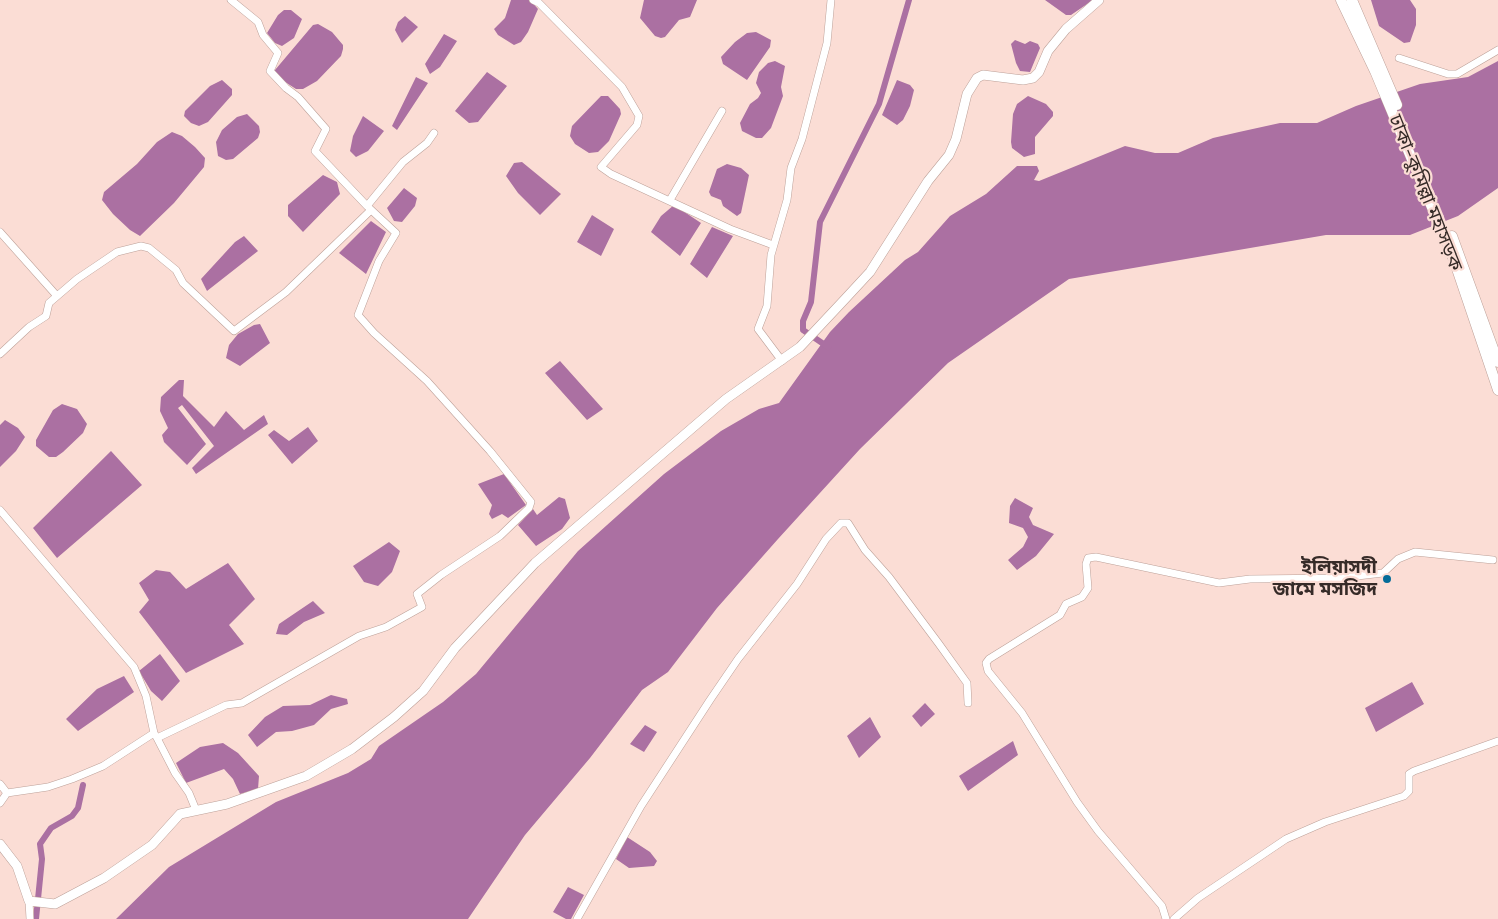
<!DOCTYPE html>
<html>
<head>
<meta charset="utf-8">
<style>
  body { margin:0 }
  canvas { display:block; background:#fbddd5 }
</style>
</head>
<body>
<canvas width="1498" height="919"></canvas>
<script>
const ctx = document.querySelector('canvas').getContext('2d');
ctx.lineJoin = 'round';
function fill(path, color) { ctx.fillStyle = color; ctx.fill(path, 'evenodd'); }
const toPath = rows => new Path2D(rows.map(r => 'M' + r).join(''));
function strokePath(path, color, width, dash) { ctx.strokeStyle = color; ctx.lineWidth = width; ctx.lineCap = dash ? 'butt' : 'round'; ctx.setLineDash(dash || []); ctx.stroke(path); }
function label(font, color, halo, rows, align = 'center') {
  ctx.font = font + ' Karla,"Noto Sans Bengali",sans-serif'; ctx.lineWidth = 4.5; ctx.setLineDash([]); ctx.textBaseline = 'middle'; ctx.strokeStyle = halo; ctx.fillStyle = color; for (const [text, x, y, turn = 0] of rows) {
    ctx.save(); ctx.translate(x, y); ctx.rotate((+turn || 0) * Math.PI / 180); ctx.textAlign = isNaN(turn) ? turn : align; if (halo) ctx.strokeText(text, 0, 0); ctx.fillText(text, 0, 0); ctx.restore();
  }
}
const water = toPath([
  [511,0,530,0,538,9,528,32,521,42,514,45,498,35,494,29,505,18],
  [644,0,697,0,690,17,679,20,665,37,661,38,655,36,640,18],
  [1045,0,1093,0,1071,15,1066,15],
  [1371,0,1410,0,1416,9,1416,25,1410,42,1404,43,1379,26],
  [284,10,291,10,302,19,294,38,282,46,275,43,267,33,278,15],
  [405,16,418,27,402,43,395,30,398,22],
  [318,24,332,32,343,45,343,49,341,56,317,81,303,89,296,89,282,80,275,74,275,70,313,25],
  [756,32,771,40,770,47,747,80,723,64,721,57,735,42,747,33],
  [444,34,457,41,440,67,430,74,425,64],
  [1015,40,1025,44,1030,41,1038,44,1040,48,1030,72,1020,71,1016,63,1011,44],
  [775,61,785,66,781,87,783,96,771,128,762,138,756,138,742,131,740,123,750,104,758,98,761,93,756,83,759,72,768,63],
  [1498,61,1498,188,1458,216,1410,235,1326,235,1069,279,948,363,860,449,778,539,717,608,668,672,642,690,590,758,525,835,468,919,116,919,169,867,276,802,348,773,371,759,379,746,443,702,476,674,578,551,664,474,721,431,759,409,779,403,830,332,849,312,905,260,918,252,950,216,986,194,1017,166,1037,166,1039,171,1034,180,1039,181,1125,146,1155,153,1178,153,1213,138,1239,132,1280,123,1317,123,1356,106,1420,84,1468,77],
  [487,72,507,86,478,122,469,123,455,111],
  [416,77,428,83,397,130,392,126],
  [222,80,232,89,232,95,208,122,199,126,191,123,184,116,185,111,210,86],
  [897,80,910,85,914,90,910,106,903,120,897,125,882,115],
  [601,96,608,96,620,109,621,114,609,141,598,152,589,153,575,144,570,136,572,126],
  [1028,96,1046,104,1053,112,1053,116,1035,137,1035,154,1024,157,1012,148,1011,142,1013,114,1017,104],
  [247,114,259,126,260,132,258,138,233,159,226,160,218,156,216,142,222,130,237,117],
  [363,116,384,131,368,151,356,157,350,151,353,136],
  [172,132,182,136,195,147,205,158,204,167,174,203,140,236,130,230,113,214,102,200,104,192,137,164,157,142],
  [522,162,561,194,540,215,518,193,506,176,514,163],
  [727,164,741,168,749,175,741,213,737,216,723,206,721,200,711,196,709,192,717,169],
  [323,175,337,182,340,194,303,232,288,216,288,205],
  [404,188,417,198,415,206,402,222,394,221,387,208],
  [674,205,701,223,680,256,651,232,661,216],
  [592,215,614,229,601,256,577,242],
  [371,221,386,232,366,274,339,253],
  [712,227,733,236,707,278,690,264],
  [244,236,258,251,207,291,201,279,235,242],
  [260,324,270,343,240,366,226,358,229,345,238,334,254,325],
  [560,361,603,409,587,420,545,373],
  [179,380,184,380,183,396,214,427,226,411,244,430,264,415,268,424,196,474,192,468,214,446,182,405,178,408,206,444,187,465,164,442,162,435,168,428,160,411,161,397],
  [62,404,77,409,87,424,83,433,63,452,56,457,49,457,36,446,36,440,53,410],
  [5,420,18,428,25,437,16,451,0,467,0,425],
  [308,427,318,441,292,464,268,435,274,430,289,441],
  [111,451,142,485,57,558,33,528],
  [504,474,526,505,508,518,502,514,492,519,489,514,492,505,478,484],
  [559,497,565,499,570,518,562,529,536,546,518,525,533,509,537,515],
  [1015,498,1033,508,1029,517,1033,525,1054,534,1036,556,1017,570,1008,560,1023,547,1028,537,1023,528,1009,523,1010,506],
  [389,542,400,551,392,572,378,586,364,582,353,566],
  [228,563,255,599,229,625,244,644,186,673,139,612,149,600,139,583,156,570,170,572,186,589],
  [313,601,325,613,304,622,287,635,276,634,279,624],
  [160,654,180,681,162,701,151,691,139,671],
  [124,676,134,692,78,731,66,719,97,689],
  [1412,682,1424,704,1376,732,1365,708],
  [331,695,347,699,348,704,331,709,314,725,292,731,276,732,257,747,248,735,265,717,283,706,310,705],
  [925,703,935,714,921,727,912,716],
  [870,717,881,737,859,758,847,736],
  [645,725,657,732,644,752,630,744],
  [1013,741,1018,755,968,791,959,776],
  [223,743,238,753,259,776,258,789,240,794,233,779,224,769,186,783,176,763,200,747],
  [627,837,650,852,657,861,654,866,629,868,616,859],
  [568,887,584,895,571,919,566,919,553,912]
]);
const canal = toPath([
  [828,347,803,330,803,321,811,302,820,222,879,104,909,0],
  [36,919,42,859,40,844,51,828,72,816,78,808,83,785]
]);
const minor = toPath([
  [533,0,539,3,622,87,639,116,637,125,601,167,611,174,730,229,773,245],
  [1399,58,1448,74,1457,74,1498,50],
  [670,200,722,111],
  [367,206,403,162,427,143,434,133],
  [0,232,57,296],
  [0,354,29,327,46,316,49,303,77,279,117,252,141,246,149,248,176,270,183,283,234,331,286,292,371,210],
  [782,361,758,329,767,306,771,255,787,200,791,168,802,139,827,43,831,0],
  [0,510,134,667,146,696,154,733],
  [157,738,175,773,189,793,196,810],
  [0,784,7,793],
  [0,803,7,793,48,787,72,779,103,766,154,733,157,738,226,705,242,703,359,636,386,627,422,607,417,594,441,575,500,536,529,508,531,502,490,451,427,381,374,333,358,315,379,261,396,233,367,206,315,151,326,129,298,97,286,88,270,71,278,53,263,35,258,22,231,0],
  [29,901,30,919],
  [577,919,641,806,710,700,738,659,797,584,826,539,841,523,848,523,865,550,889,577,939,644,967,683,968,703],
  [1166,919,1162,906,1098,831,1077,802,1022,713,988,671,986,663,989,659,1060,615,1066,604,1082,597,1088,588,1086,564,1088,558,1096,557,1219,583,1250,579,1340,578,1383,573,1398,559,1415,552,1493,560],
  [1174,919,1198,898,1286,839,1325,822,1404,796,1409,791,1409,774,1414,771,1498,741]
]);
const major = toPath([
  [0,844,17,866,29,901,55,904,104,878,152,845,180,814,227,804,306,776,352,749,394,717,423,691,455,648,535,563,726,399,800,347,845,299,870,272,928,181,949,155,956,139,967,94,977,78,983,75,1023,80,1033,78,1039,72,1048,51,1066,29,1099,0]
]);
const highway = toPath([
  [1341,0,1375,71,1454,260,1498,390],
  [1352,0,1397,105],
  [1452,236,1498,362]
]);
const markers = [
  [1387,579,5,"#046c99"]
];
const streetNames = [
  ["ঢাকা–কুমিল্লা মহাসড়ক",1425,193,68]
];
const poiNames = [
  ["ইলিয়াসদী",1377,568],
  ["জামে মসজিদ",1377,590]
];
fill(water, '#ab70a2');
strokePath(canal, '#ab70a2', 6);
strokePath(minor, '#bda199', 8);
strokePath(major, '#bda199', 10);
strokePath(highway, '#bda199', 11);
strokePath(minor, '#fff', 7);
strokePath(major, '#fff', 9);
strokePath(highway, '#fff', 10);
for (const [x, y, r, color] of markers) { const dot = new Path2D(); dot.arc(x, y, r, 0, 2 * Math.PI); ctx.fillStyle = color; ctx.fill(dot); strokePath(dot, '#fbddd5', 2); }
label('19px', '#362b28', '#fbddd5', streetNames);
label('bold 19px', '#362b28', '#fbddd5', poiNames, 'right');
</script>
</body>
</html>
